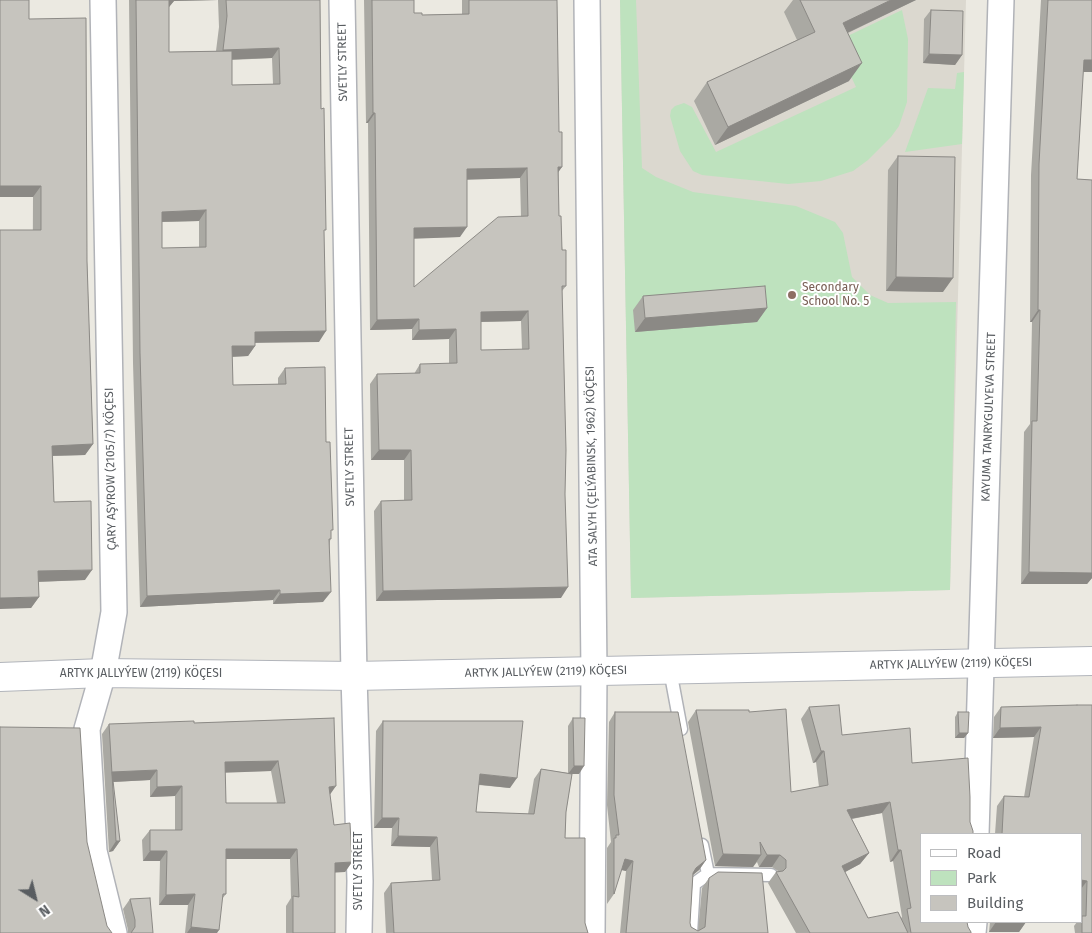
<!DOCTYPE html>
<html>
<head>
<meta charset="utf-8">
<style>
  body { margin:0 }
  #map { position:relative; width:1092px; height:933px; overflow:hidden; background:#ebe9e1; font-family:"Fira Sans",sans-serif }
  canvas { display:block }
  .legend { position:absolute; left:920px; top:833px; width:162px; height:90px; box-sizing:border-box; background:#fff; border:1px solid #bdbec0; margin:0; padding:6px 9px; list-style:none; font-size:15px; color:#595d61 }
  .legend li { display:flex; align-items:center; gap:10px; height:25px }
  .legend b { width:25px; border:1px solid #bdbec0 }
  .north { position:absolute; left:10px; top:873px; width:50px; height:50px; -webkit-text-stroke:4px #fff; paint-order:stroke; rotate:144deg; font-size:14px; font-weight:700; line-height:20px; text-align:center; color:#595d61 }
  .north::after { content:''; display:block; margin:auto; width:18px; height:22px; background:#595d61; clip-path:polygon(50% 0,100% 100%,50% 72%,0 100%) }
</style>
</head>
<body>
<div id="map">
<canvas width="1092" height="933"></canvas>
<ul class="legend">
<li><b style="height:6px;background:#fff"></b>Road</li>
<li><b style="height:14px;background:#bee2be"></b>Park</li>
<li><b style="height:14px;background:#c6c4be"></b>Building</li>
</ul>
<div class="north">N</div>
</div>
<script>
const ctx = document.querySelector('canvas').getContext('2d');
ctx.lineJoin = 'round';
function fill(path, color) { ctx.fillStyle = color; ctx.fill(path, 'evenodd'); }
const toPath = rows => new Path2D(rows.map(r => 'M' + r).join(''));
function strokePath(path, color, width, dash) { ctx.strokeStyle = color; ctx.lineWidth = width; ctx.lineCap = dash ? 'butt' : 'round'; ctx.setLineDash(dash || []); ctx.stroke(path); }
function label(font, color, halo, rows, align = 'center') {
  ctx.font = font + ' "Fira Sans",sans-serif'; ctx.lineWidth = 4; ctx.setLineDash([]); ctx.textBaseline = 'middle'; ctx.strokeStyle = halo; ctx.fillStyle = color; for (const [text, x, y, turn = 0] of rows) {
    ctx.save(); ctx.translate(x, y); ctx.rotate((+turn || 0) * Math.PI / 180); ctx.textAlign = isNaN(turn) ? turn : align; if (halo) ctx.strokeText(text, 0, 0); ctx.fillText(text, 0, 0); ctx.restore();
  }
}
const education = toPath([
  [620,0,966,0,950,590,631,598]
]);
const green = toPath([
  [620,0,636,0,642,168,656,177,693,192,796,206,835,222,843,233,852,277,870,295,888,303,956,302,950,590,631,598],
  [902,10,908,39,907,102,899,126,891,137,868,160,853,171,821,181,788,184,702,175,693,171,680,151,670,116,671,110,675,106,684,103,692,107,716,152,856,87,835,42],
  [964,72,962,144,905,152,928,88,955,89,957,73]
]);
const lane = toPath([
  [670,670,681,729],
  [702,845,708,874,771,875],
  [691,933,694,884,708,874]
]);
const street = toPath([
  [103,0,114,612,103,673,87,729,94,851,114,933],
  [342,0,354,676,360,881,359,933],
  [587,0,594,672,592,933],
  [976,834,1001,0],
  [973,933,974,922]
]);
const secondary = toPath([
  [0,677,103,673,354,676,1092,661]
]);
const wall = toPath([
  [0,0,29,19,87,261,93,444,85,455,53,456,54,502,85,580,38,582,39,597,31,608,33,197,0,197],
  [129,0,320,0,321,109,324,233,319,342,255,342,255,346,248,356,232,357,233,385,278,384,278,378,285,368,326,442,331,533,323,602,273,604,273,600,140,607,133,363],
  [218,0,219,27,216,51,169,52,169,7,174,1],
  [272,58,273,84,232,85,232,60],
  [199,221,199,248,162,248,162,222],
  [364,0,414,0,414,13,422,15,462,14,462,0,557,0,559,216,566,286,562,291,561,598,376,601,374,511,381,501,404,500,404,460,371,460,370,384,377,374,414,374,420,364,449,364,449,339,412,340,412,329,370,330,368,123,366,123],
  [520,178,521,217,414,287,414,238,460,237,467,179],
  [521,321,522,350,481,350,481,322],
  [793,0,916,0,848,33,849,81,715,145,694,101,707,82,797,40,784,12],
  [1041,0,1092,0,1092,72,1083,72,1077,179,1092,180,1092,578,1087,584,1021,584,1024,432,1030,424,1032,322,1030,322,1031,175],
  [931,10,962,55,955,65,923,63,924,19],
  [898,156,943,292,886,291,888,170],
  [643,296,767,308,757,322,635,332,633,310],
  [1077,705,1092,933,1075,933,1074,926,1077,922,1081,922,1081,834,995,834,997,806,1004,796,1024,797,1034,737,993,738,994,717,1001,707],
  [809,707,842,735,912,763,921,834,971,933,796,933,768,883,776,872,778,871,772,867,759,867,757,862,753,867,715,866,688,722,696,710,749,712,791,792,819,787,816,762,813,763,801,719],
  [882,813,890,862,893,861,902,917,901,918,868,918,845,872,860,864,869,853,852,819],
  [615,712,706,860,699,870,693,875,690,923,691,927,698,931,702,888,709,878,768,933,620,933,626,871,621,870,614,894,607,904,607,848,611,842,607,805,609,722],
  [958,712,968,733,964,738,955,738,955,717],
  [334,718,330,795,334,825,352,862,345,872,335,872,335,933,286,933,286,906,291,898,290,859,226,859,226,894,222,899,217,933,185,933,188,905,159,905,160,861,143,861,142,840,150,830,175,830,175,796,150,797,150,780,113,782,120,841,113,851,109,852,102,734,109,724,194,723],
  [271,771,277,803,226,803,225,772],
  [573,718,579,774,572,774,566,812,565,838,585,923,588,933,386,933,384,893,391,883,432,880,430,847,391,846,392,828,374,828,376,731,383,721,510,788,479,785,476,812,528,814,534,779,541,769,568,773,568,726],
  [130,899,153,933,128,933,128,930,123,909],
  [990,922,1026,922,1019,932,989,932]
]);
const shadedWall = toPath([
  [167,0,218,0,174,1,169,7],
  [891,0,916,0,830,41,843,23],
  [279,48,272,58,215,60,223,50],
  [929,54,962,55,955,65,923,63],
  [1084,60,1092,60,1092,72,1076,72],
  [862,63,849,81,715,145,728,127],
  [373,113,375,113,368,123,366,123],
  [558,167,562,167,555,177],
  [527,168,520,178,460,180,467,169],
  [0,186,41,186,33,197,0,197],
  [206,210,199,221,155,222,162,212],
  [467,227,460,237,407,239,414,228],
  [896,277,953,278,943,292,886,291],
  [767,308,757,322,635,332,645,318],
  [1038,310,1040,310,1032,322,1030,322],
  [528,311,521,321,474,322,481,312],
  [419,319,412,329,370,330,377,320],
  [456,329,449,339,412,340,419,330],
  [326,331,319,342,248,343,255,332],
  [232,346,255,346,248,356,225,357],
  [93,444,85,455,45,456,52,446],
  [379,450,411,450,404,460,371,460],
  [92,570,85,580,31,582,38,571],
  [1029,572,1092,573,1092,578,1087,584,1021,584],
  [568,587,561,598,376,601,383,591],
  [280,590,273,600,140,607,147,596],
  [331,592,323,602,273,604,280,594],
  [39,597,31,608,0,609,0,598],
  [1041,727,1034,737,993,738,1000,728],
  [959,733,968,733,964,738,955,738],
  [821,751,824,751,816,762,813,763],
  [278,761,271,771,218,773,225,762],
  [574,766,584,766,579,774,568,774],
  [157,770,150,780,112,782,112,772],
  [480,774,517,778,510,788,473,784],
  [182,786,175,796,150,797,157,787],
  [336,786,329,796,329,787],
  [890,802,882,813,839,821,847,810],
  [382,818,399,818,392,828,374,828],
  [398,836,437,837,430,847,391,846],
  [116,841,120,841,113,851,109,852],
  [226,849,297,849,290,859,219,859],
  [898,850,901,850,893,861,890,862],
  [150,851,167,851,160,861,143,861],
  [869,853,860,864,834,878,842,866],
  [723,854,761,855,753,867,715,866],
  [767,855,780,855,772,867,759,867],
  [625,859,633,861,626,871,618,869],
  [706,860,699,870,689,878,696,868],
  [352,862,345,872,328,873,335,863],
  [1081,880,1087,881,1081,889],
  [195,894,188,905,159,905,166,895],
  [996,922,1026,922,1019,932,989,932],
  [191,927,219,930,217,933,187,933]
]);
const building = toPath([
  [0,0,29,0,29,19,86,18,87,261,93,444,52,446,54,502,91,501,92,570,38,571,39,597,0,598,0,230,41,230,41,186,0,186,0,0],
  [136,0,169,0,169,52,232,51,232,85,280,84,279,48,223,50,227,16,226,0,320,0,321,109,324,108,326,230,324,230,326,331,255,332,255,346,232,346,233,385,286,384,285,368,325,367,326,442,330,442,333,530,331,530,331,539,329,539,331,592,280,594,280,590,147,596,140,353,136,0],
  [206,210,206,247,162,248,162,212,206,210],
  [372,0,414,0,414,13,422,13,422,15,469,14,469,0,557,0,559,132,562,132,562,167,558,167,559,216,561,216,562,250,566,250,566,286,562,286,566,450,565,494,568,587,383,591,381,501,412,500,411,450,379,450,377,374,420,373,420,364,457,363,456,329,419,330,419,319,377,320,375,113,373,113,372,0],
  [527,168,528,216,498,217,414,287,414,228,467,227,467,169,527,168],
  [528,311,529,349,481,350,481,312,528,311],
  [800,0,891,0,843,23,862,63,728,127,707,82,815,32,800,0],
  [1048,0,1092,0,1092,60,1084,60,1077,179,1092,180,1092,573,1029,572,1032,421,1037,421,1040,310,1038,310,1039,164,1048,0],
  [931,10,963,11,962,55,929,54,931,10],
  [898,156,955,157,953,278,896,277,898,156],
  [765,286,767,308,645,318,643,296,765,286],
  [839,705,842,735,910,728,912,763,968,758,970,797,970,822,973,831,973,834,921,834,921,922,967,922,968,927,971,932,971,933,911,933,907,909,911,908,901,850,898,850,890,802,847,810,869,853,842,866,868,918,898,912,908,933,810,933,776,872,783,871,786,868,786,860,780,855,767,855,760,842,761,855,723,854,696,710,749,710,749,712,786,709,791,792,828,785,824,751,821,751,809,707,839,705],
  [1077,705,1092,705,1092,933,1082,933,1082,916,1086,916,1087,881,1081,880,1081,834,1002,834,1004,796,1029,797,1041,727,1000,728,1001,707,1077,705],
  [615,712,678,712,706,860,696,868,693,873,690,923,691,927,698,931,705,927,709,878,718,872,762,873,768,933,626,933,633,861,625,859,614,894,614,838,616,838,616,835,619,835,614,795,615,712],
  [958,712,969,712,968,733,959,733,958,712],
  [334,718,336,786,329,787,334,825,350,823,352,862,335,863,335,933,293,933,293,896,299,897,297,849,226,849,226,894,223,894,219,930,191,927,195,894,166,895,167,851,150,851,150,830,182,830,182,786,157,787,157,770,112,772,120,841,116,841,109,724,194,721,194,723,334,718],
  [278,761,285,803,226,803,225,762,278,761],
  [573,718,585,718,584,766,574,766,573,718],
  [383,721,523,721,517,778,480,774,476,812,534,814,541,769,572,774,566,812,565,838,585,838,585,923,588,933,394,933,391,883,440,880,437,837,398,836,399,818,382,818,383,721],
  [0,727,80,728,87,842,107,926,112,933,0,933,0,727],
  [150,898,153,933,131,933,135,927,135,920,130,899,150,898]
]);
const markers = [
  [792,295,5,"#8d6e63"]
];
const streetNames = [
  ["SVETLY STREET",343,62,-91],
  ["KAYUMA TANRYGULYEVA STREET",989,417,-88],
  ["ATA SALYH (ÇELÝABINSK, 1962) KÖÇESI",592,466,-91],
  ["SVETLY STREET",350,467,-91],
  ["ÇARY AŞYROW (2105/7) KÖÇESI",111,469,-91],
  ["ARTYK JALLYÝEW (2119) KÖÇESI",951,664,-1],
  ["ARTYK JALLYÝEW (2119) KÖÇESI",546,672,-1],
  ["ARTYK JALLYÝEW (2119) KÖÇESI",141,674],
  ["SVETLY STREET",359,871,-90]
];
const educationNames = [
  ["Secondary",802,288],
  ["School No. 5",802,302]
];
fill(education, '#dbd8cf');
fill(green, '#bee2be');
strokePath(lane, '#b1b3b8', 15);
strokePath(street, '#b1b3b8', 28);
strokePath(secondary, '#b2b5bb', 30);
strokePath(lane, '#fff', 12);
strokePath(street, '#fff', 25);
strokePath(secondary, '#fff', 28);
fill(wall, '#aaa9a3');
fill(shadedWall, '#8b8985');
fill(building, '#c6c4be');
strokePath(building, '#8b8985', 1);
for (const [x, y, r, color] of markers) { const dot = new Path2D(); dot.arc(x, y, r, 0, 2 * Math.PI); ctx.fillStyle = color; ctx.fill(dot); strokePath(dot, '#fff', 2); }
label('12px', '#595d61', '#fff', streetNames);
label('12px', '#785e54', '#fff', educationNames, 'left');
</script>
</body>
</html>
